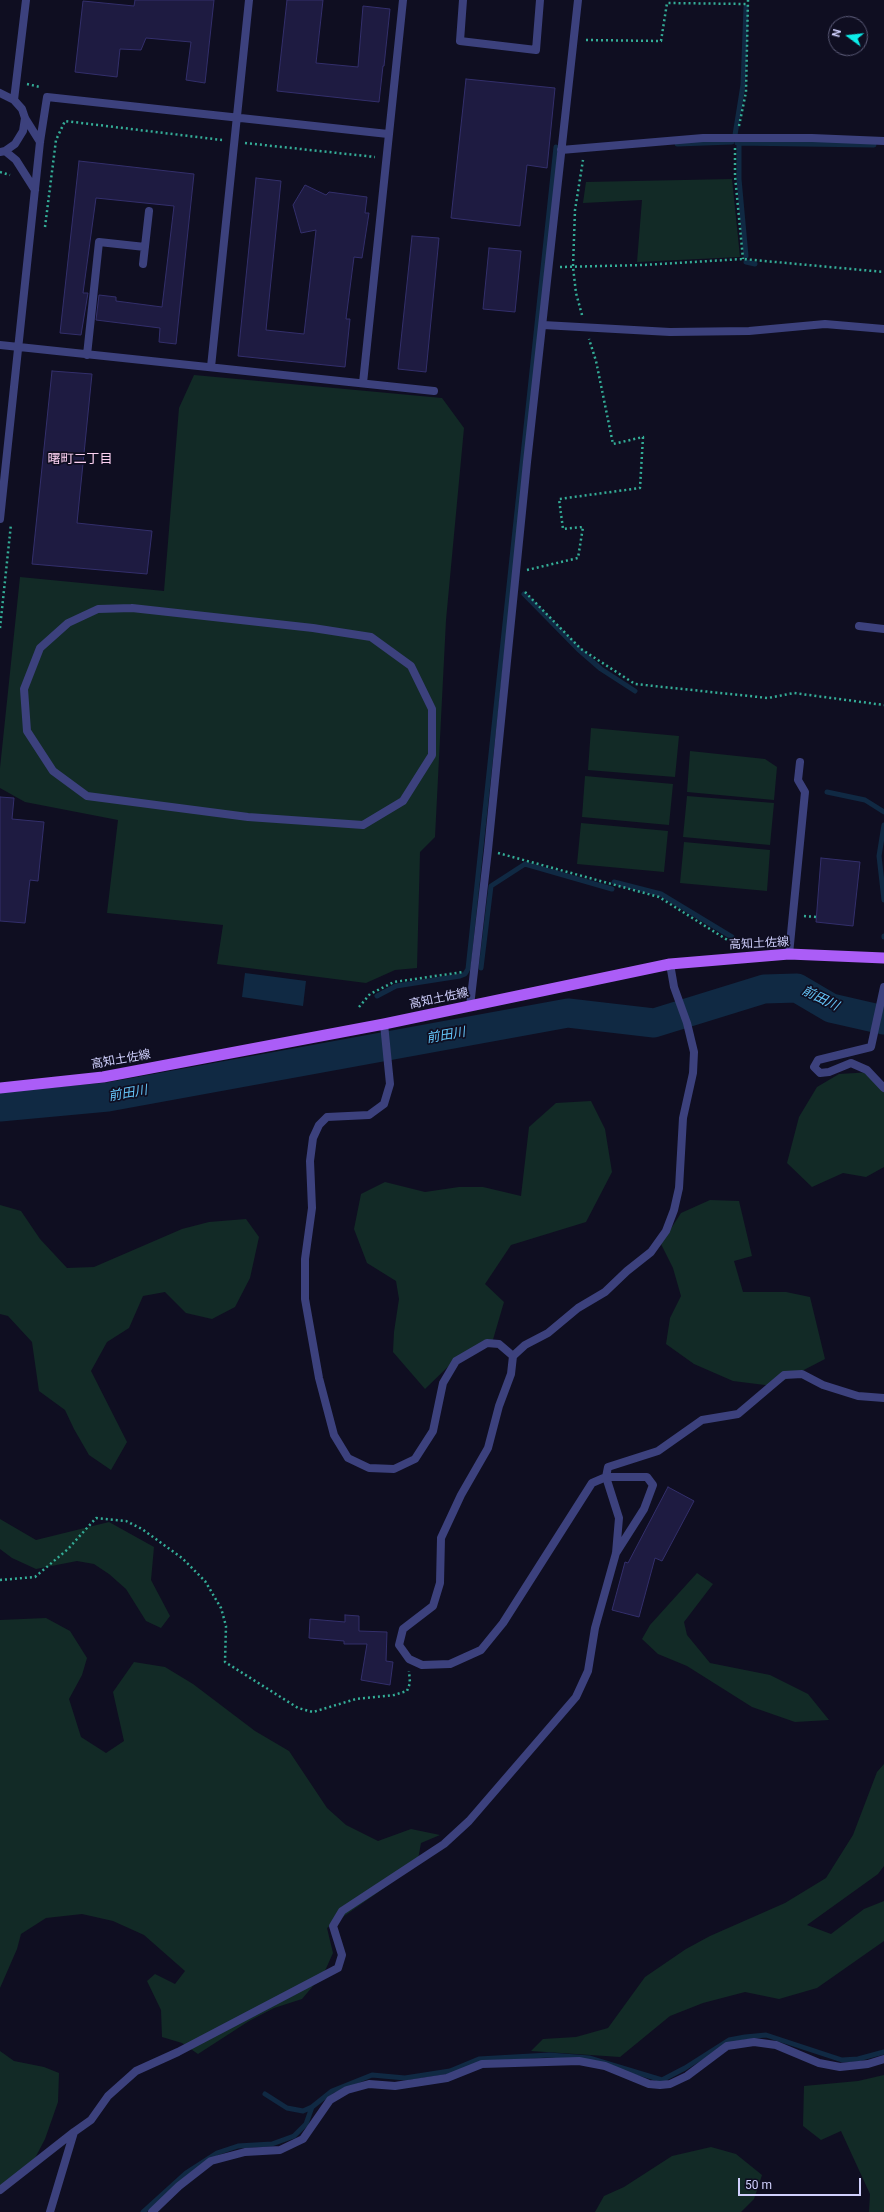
<!DOCTYPE html>
<html>
<head>
<meta charset="utf-8">
<style>
  body { margin:0 }
  #map { position:relative; width:884px; height:2212px; overflow:hidden; background:#0f0e21; font-family:Roboto,sans-serif }
  canvas { display:block }
  .north { position:absolute; left:828px; top:16px; width:40px; height:40px; box-sizing:border-box; background:#0f0e21; border:1px solid #5c5c79; border-radius:50%; rotate:285deg; font-size:11px; font-weight:700; line-height:16px; text-align:center; color:#d0d0fd }
  .north::after { content:''; display:block; margin:auto; width:14px; height:18px; background:#0cede9; clip-path:polygon(50% 0,100% 100%,50% 72%,0 100%) }
  .scale { position:absolute; left:738px; top:2178px; width:123px; height:18px; box-sizing:border-box; border:2px solid #d0d0fd; border-top:0; padding-left:5px; font-size:12px; line-height:14px; white-space:nowrap; color:#d0d0fd; -webkit-text-stroke:3px #0f0e21; paint-order:stroke }
</style>
</head>
<body>
<div id="map">
<canvas width="884" height="2212"></canvas>
<div class="north">N</div>
<div class="scale">50 m</div>
</div>
<script>
const ctx = document.querySelector('canvas').getContext('2d');
ctx.lineJoin = 'round';
function fill(path, color) { ctx.fillStyle = color; ctx.fill(path, 'evenodd'); }
const toPath = rows => new Path2D(rows.map(r => 'M' + r).join(''));
function strokePath(path, color, width, dash) { ctx.strokeStyle = color; ctx.lineWidth = width; ctx.lineCap = dash ? 'butt' : 'round'; ctx.setLineDash(dash || []); ctx.stroke(path); }
function label(font, color, halo, rows, align = 'center') {
  ctx.font = font + ' Roboto,"Noto Sans JP",sans-serif'; ctx.lineWidth = 3.5; ctx.setLineDash([]); ctx.textBaseline = 'middle'; ctx.strokeStyle = halo; ctx.fillStyle = color; for (const [text, x, y, turn = 0] of rows) {
    ctx.save(); ctx.translate(x, y); ctx.rotate((+turn || 0) * Math.PI / 180); ctx.textAlign = isNaN(turn) ? turn : align; if (halo) ctx.strokeText(text, 0, 0); ctx.fillText(text, 0, 0); ctx.restore();
  }
}
const green = toPath([
  [732,179,740,257,637,262,642,200,583,203,586,182],
  [194,375,442,398,464,428,446,620,435,837,420,852,417,968,395,970,366,983,217,964,223,925,107,913,118,820,25,802,0,788,0,768,20,577,164,591,179,408],
  [591,728,679,736,675,777,588,770],
  [690,751,765,759,777,767,774,800,687,792],
  [585,776,673,784,669,825,582,817],
  [687,796,774,803,770,845,683,837],
  [581,823,668,831,664,872,577,864],
  [684,842,770,850,767,891,680,883],
  [872,1072,884,1084,884,1167,866,1177,843,1173,812,1187,787,1163,799,1117,817,1087,839,1074],
  [591,1101,605,1129,612,1172,586,1222,511,1245,485,1284,504,1302,492,1343,459,1356,425,1389,393,1352,394,1332,399,1299,396,1281,367,1263,354,1229,361,1194,385,1182,425,1192,459,1187,483,1187,521,1196,529,1127,556,1103],
  [710,1200,739,1201,752,1256,734,1261,743,1292,786,1292,810,1297,825,1359,773,1386,733,1381,694,1364,666,1344,670,1318,681,1296,673,1268,661,1244,681,1213],
  [0,1205,21,1211,40,1239,67,1268,94,1267,182,1229,209,1222,246,1219,259,1237,250,1278,235,1307,212,1319,186,1313,165,1292,143,1296,129,1328,107,1342,91,1371,127,1442,111,1470,89,1455,74,1429,65,1410,39,1391,32,1342,8,1316,0,1314],
  [0,1519,36,1540,109,1522,154,1547,151,1580,170,1616,161,1628,146,1621,126,1589,109,1574,94,1564,77,1561,36,1569,12,1558,0,1549],
  [697,1573,713,1584,684,1622,687,1635,710,1663,770,1675,808,1694,829,1720,795,1722,752,1707,687,1666,658,1654,642,1639,650,1625],
  [46,1618,70,1631,87,1658,82,1675,69,1699,81,1737,106,1753,124,1741,113,1692,134,1662,165,1667,193,1684,255,1731,289,1751,327,1808,346,1825,378,1841,411,1829,440,1835,421,1843,417,1865,327,1928,333,1953,324,1973,302,1999,274,2008,249,2021,198,2054,182,2043,162,2037,161,2010,147,1981,155,1974,175,1984,185,1971,144,1935,113,1921,82,1914,46,1918,21,1934,17,1949,0,1988,0,1620],
  [884,1764,884,1866,878,1874,807,1925,831,1934,864,1909,884,1901,884,1941,817,1988,779,1999,745,1992,703,2003,670,2016,620,2057,531,2051,543,2039,576,2037,608,2028,645,1977,686,1949,710,1936,785,1903,826,1878,853,1835,877,1772],
  [0,2051,14,2061,44,2067,59,2073,58,2102,45,2139,32,2164,0,2187],
  [884,2075,884,2212,869,2212,870,2194,841,2131,821,2140,803,2126,804,2086,858,2081],
  [711,2147,736,2154,762,2175,754,2199,741,2212,595,2212,604,2196,624,2187,672,2156]
]);
const water = toPath([
  [245,973,306,981,303,1006,242,997]
]);
const stream = toPath([
  [735,135,743,85,746,7],
  [737,143,874,145],
  [739,143,739,179,746,256],
  [677,144,732,142],
  [746,262,755,264],
  [524,594,578,649,601,669,635,691],
  [827,792,865,800,884,812],
  [884,825,879,856,884,900],
  [614,882,661,894,732,937],
  [884,937,884,936],
  [481,968,491,886,525,864,612,889],
  [377,996,396,986,460,976,465,974,468,969,556,147],
  [265,2094,287,2108,303,2111,312,2107,332,2091,372,2075,405,2078,450,2071,479,2059,549,2055,589,2058,662,2080,685,2068,729,2040,745,2037,766,2035,842,2060,858,2059,884,2052],
  [143,2212,186,2173,217,2153,238,2146,272,2144,294,2136,306,2124,312,2107]
]);
const river = toPath([
  [0,1107,108,1097,568,1013,654,1023,764,989,797,988,831,1008,884,1020]
]);
const building = toPath([
  [135,0,214,0,205,83,186,80,191,42,146,38,141,50,120,49,117,77,75,72,83,1,134,6,135,0],
  [287,0,323,0,316,63,358,67,363,6,390,9,384,66,383,66,379,102,277,91,287,0],
  [466,79,555,88,547,168,527,165,520,226,451,218,466,79],
  [79,161,194,174,176,344,159,342,160,328,96,320,99,295,116,297,116,301,162,307,174,206,96,198,83,293,88,293,81,335,60,333,79,161],
  [256,178,281,181,266,330,304,334,316,230,301,233,293,205,305,185,326,195,329,192,367,197,365,213,369,213,362,258,354,257,346,319,350,319,345,367,238,356,256,178],
  [412,236,439,238,426,372,398,369,412,236],
  [489,248,521,251,515,312,483,309,489,248],
  [52,371,92,374,77,523,152,531,147,574,32,564,52,371],
  [0,797,14,798,12,819,44,822,38,881,30,880,25,923,0,921,0,797],
  [821,858,860,862,853,926,816,922,821,858],
  [668,1487,694,1501,662,1561,655,1558,639,1617,612,1610,625,1562,628,1563,668,1487],
  [345,1615,359,1616,359,1631,387,1632,386,1661,393,1662,390,1685,361,1680,367,1644,344,1644,344,1641,309,1638,310,1619,345,1622,345,1615]
]);
const path = toPath([
  [586,40,661,41,667,3,748,4],
  [27,84,40,87],
  [739,126,746,92,748,0],
  [245,143,375,157],
  [735,148,735,176,743,259],
  [0,172,10,175],
  [45,227,56,140,65,121,222,140],
  [560,267,643,265,743,259,884,272],
  [582,315,576,293,573,267,575,210,583,160],
  [527,570,578,558,583,527,563,529,559,499,640,488,643,437,613,444,596,361,589,339],
  [525,592,581,649,635,684,768,698,794,693,884,705],
  [0,628,11,524],
  [498,853,659,897,729,941],
  [804,916,816,917],
  [359,1007,370,994,394,982,463,972],
  [0,1580,35,1577,68,1549,96,1518,126,1521,142,1529,182,1558,205,1581,221,1608,226,1626,225,1662,298,1708,313,1712,356,1699,394,1695,407,1691,410,1683,409,1671]
]);
const service = toPath([
  [463,0,460,41,536,50,540,0],
  [0,93,14,100,22,109,25,118,40,142],
  [14,100,26,0],
  [5,151,15,144,23,131,25,118],
  [0,152,5,151,16,160,35,190],
  [143,264,149,211],
  [0,345,434,391],
  [87,355,99,242,145,247],
  [211,367,249,0],
  [363,383,403,0],
  [0,519,40,142,47,97,388,134],
  [132,608,313,628,371,637,411,666,432,709,432,755,403,801,363,825,248,817,87,796,53,771,27,731,24,689,40,648,68,623,98,609,132,608],
  [789,954,805,792,798,780,800,762]
]);
const minor = toPath([
  [561,150,703,138,812,138,884,141],
  [543,325,670,332,749,331,825,324,884,329],
  [859,626,884,629],
  [884,987,871,1047,818,1060,814,1067,820,1073,829,1072,851,1063,867,1070,884,1088],
  [470,1006,488,850,527,462,578,0],
  [384,1024,390,1084,384,1104,369,1115,327,1117,319,1125,313,1138,310,1161,312,1208,305,1259,305,1299,319,1378,334,1435,348,1458,369,1468,394,1469,415,1459,433,1431,443,1383,456,1361,487,1343,499,1344,513,1356,511,1374,499,1406,488,1448,461,1495,441,1538,440,1583,433,1606,403,1629,399,1645,409,1659,422,1665,450,1664,481,1650,503,1623,592,1483,606,1477,647,1477,653,1485,644,1509,616,1553],
  [513,1356,525,1345,548,1333,578,1308,605,1292,627,1271,651,1252,666,1231,674,1210,679,1188,683,1118,693,1073,694,1052,687,1023,674,987,670,964],
  [0,2190,74,2132],
  [50,2212,74,2132,91,2120,108,2096,136,2071,178,2052,338,1968,342,1955,333,1926,342,1911,444,1844,469,1821,576,1697,588,1671,595,1628,616,1553,619,1518,606,1477,608,1467,658,1451,702,1420,738,1414,784,1375,802,1374,823,1385,858,1396,884,1398],
  [152,2212,179,2186,211,2161,245,2152,280,2150,303,2139,330,2100,347,2090,369,2084,395,2086,447,2078,482,2064,579,2061,605,2066,649,2084,660,2085,670,2084,687,2076,727,2046,754,2042,776,2045,819,2063,840,2067,868,2064,884,2059]
]);
const primary = toPath([
  [0,1088,103,1077,384,1024,670,964,789,954,884,958]
]);
const streetNames = [
  ["高知土佐線",759,944,-3],
  ["高知土佐線",439,999,-12],
  ["高知土佐線",121,1060,-10]
];
const neighbourhoodNames = [
  ["曙町二丁目",80,460]
];
const waterNames = [
  ["前田川",820,999,26],
  ["前田川",446,1036,-10],
  ["前田川",128,1094,-10]
];
fill(green, '#122a26');
fill(water, '#102943');
strokePath(stream, '#102943', 5);
strokePath(river, '#102943', 29);
fill(building, '#1e1b41');
strokePath(building, '#332f6b', 1);
strokePath(path, '#34ad97', 2.5, [2, 3]);
strokePath(service, '#3c417d', 8);
strokePath(minor, '#3c417d', 8);
strokePath(primary, '#ab5df7', 11);
label('12px', '#d0d0fd', '#0f0e21', streetNames);
label('13px', '#fdd2f2', '#0f0e21', neighbourhoodNames);
label('italic 13px', '#64c4f7', '#0f0e21', waterNames);
</script>
</body>
</html>
